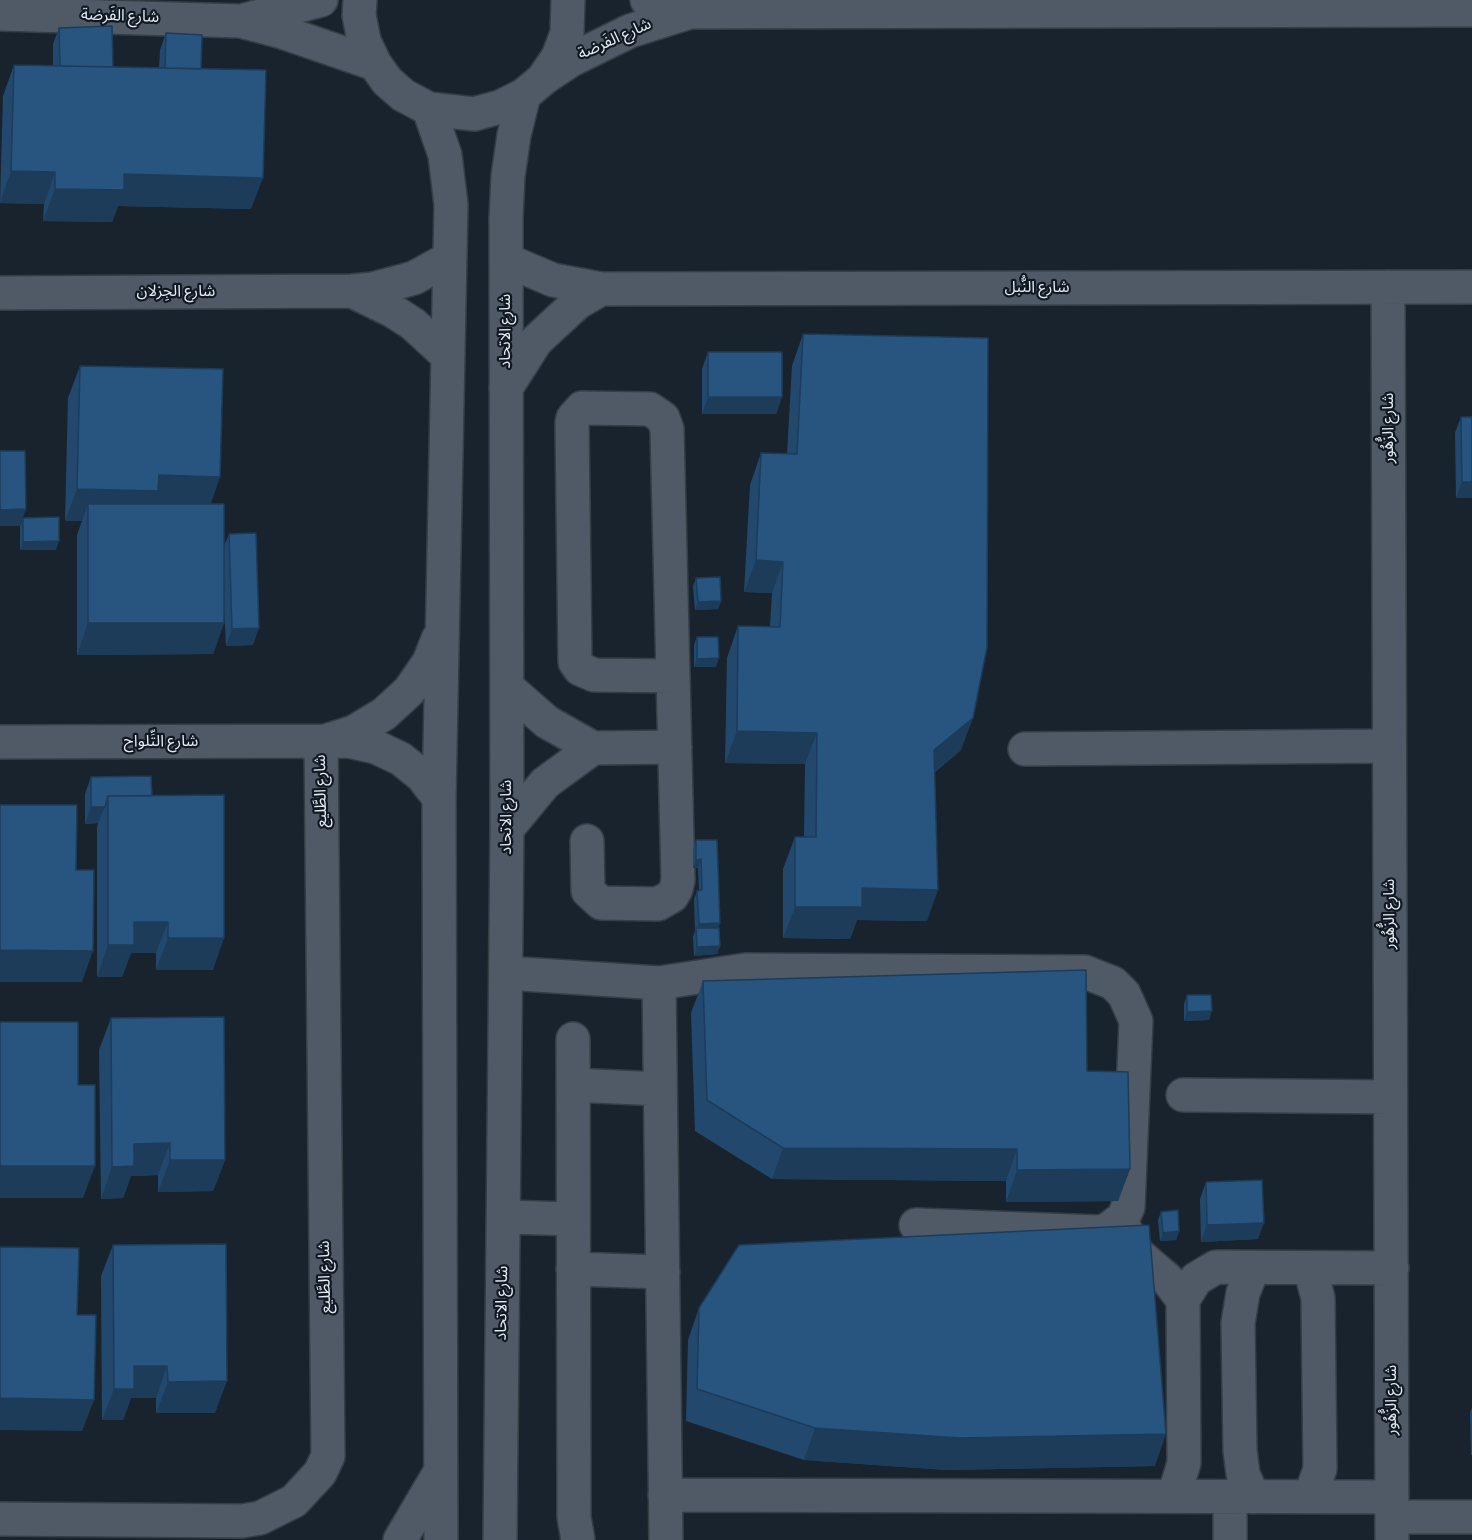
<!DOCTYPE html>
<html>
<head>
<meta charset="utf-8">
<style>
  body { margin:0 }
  canvas { display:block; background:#19232d }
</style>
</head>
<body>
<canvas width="1472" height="1540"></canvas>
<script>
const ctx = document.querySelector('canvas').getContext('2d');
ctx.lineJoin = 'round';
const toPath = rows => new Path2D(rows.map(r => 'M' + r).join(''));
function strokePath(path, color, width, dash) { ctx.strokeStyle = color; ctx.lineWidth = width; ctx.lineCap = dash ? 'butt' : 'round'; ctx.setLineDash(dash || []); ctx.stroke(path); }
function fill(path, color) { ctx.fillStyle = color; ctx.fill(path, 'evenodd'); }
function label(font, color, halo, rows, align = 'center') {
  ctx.font = font + ' "Source Sans 3","Noto Sans Arabic",sans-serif'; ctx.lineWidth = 4.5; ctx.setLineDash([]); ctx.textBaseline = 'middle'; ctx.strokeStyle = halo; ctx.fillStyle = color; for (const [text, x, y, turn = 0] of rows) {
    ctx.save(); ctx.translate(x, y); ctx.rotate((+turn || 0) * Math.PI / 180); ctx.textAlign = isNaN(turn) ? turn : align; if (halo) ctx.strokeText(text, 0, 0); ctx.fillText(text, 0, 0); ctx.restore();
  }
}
const minor = toPath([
  [360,0,359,15,364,41,375,64,387,81,403,95,429,109,474,114,500,107,524,95,543,79,558,57,567,33,568,0],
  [647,0,692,12,1472,10],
  [0,14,241,21,279,31,375,64],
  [245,20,321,0],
  [547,76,571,60,630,31,690,12],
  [429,109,445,155,451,205,439,798,441,1540],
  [506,260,553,280,601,289,1472,287],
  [1388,287,1392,1540],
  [352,291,393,311,413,324,448,356],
  [0,293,352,291,373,289,414,278,450,258],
  [506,388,536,341,577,303,601,289],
  [507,687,547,722,593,748,675,747],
  [329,740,354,732,384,714,409,691,429,662,438,639],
  [0,742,348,741,376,747,401,759,422,776,439,798],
  [1025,749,1389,746],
  [507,829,545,783,593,748],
  [587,841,588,891,601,903,658,904,672,896,676,889,678,880,667,429,663,418,650,409,582,408,573,418,572,423,575,662,580,669,594,675,673,676],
  [506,973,659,983,745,970,1085,972,1113,983,1124,994,1136,1021,1128,1207,1123,1218,1107,1230,1098,1232,916,1225],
  [659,983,666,1540],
  [573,1039,574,1517,578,1540],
  [573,1085,660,1089],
  [1183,1095,1390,1097],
  [504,1217,573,1219],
  [1126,1231,1138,1254,1167,1279,1183,1300],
  [1310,1268,1318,1298,1320,1469,1310,1497],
  [573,1269,663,1272],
  [665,1495,1392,1497],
  [1174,1496,1184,1463,1183,1300,1196,1279,1216,1267,1392,1268],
  [1253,1497,1243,1474,1240,1450,1238,1323,1243,1293,1253,1268],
  [1392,1517,1472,1517],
  [0,1519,242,1521,260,1518,294,1501,320,1473,328,1456,321,742],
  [400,1540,440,1472],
  [500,1540,507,829,506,218,508,176,514,135,524,95],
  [1230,1540,1230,1496]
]);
const wall = toPath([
  [59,28,113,67,159,68,160,50,166,33,201,69,251,209,118,206,112,222,43,221,44,204,0,203,3,96,14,65,53,65,53,44],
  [803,334,961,750,935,772,927,921,857,920,850,939,783,938,783,869,795,837,804,837,805,764,725,763,727,658,738,626,770,627,772,593,744,592,750,485,761,453,787,454,792,366],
  [708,352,782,397,776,414,702,414,702,369],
  [80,366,211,504,224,546,229,534,253,645,226,646,224,603,224,623,213,654,77,655,77,535,82,521,65,521,68,398],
  [1461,417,1472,417,1472,498,1456,498,1455,433],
  [23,518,56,550,20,550,20,526],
  [696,578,721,601,718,609,695,610,693,586],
  [697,637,716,667,694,667,694,645],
  [91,777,152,796,213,970,156,970,156,953,131,953,122,977,97,977,97,828,98,823,85,824,85,794],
  [696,840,720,923,718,928,720,946,717,954,694,956,693,937,695,930,694,899,697,891,699,890,698,868,693,868,693,849],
  [703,981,1087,1071,1130,1169,1118,1201,1006,1202,1006,1181,772,1179,695,1131,691,1013],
  [1187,995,1209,1020,1184,1021,1184,1004],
  [111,1018,225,1160,213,1191,158,1192,158,1175,131,1176,123,1198,101,1199,99,1050],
  [1206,1182,1258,1239,1201,1242,1200,1199],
  [1161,1212,1179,1231,1176,1240,1160,1241,1158,1220],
  [113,1245,215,1413,156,1413,156,1398,131,1398,123,1420,102,1420,101,1276],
  [699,1308,1155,1466,947,1470,804,1460,686,1421,688,1340],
  [1472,1408,1472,1455,1471,1455,1470,1412]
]);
const shadedWall = toPath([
  [11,171,55,172,44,204,0,203],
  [124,174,263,178,251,209,118,206,112,222,43,221,55,189],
  [708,397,782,397,776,414,702,414],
  [159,475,220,477,209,509,88,504,82,521,65,521,77,489],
  [1462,482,1472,482,1472,498,1456,498],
  [26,509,20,526,0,526,0,510],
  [59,541,56,550,20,550,23,542],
  [756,560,783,562,772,593,744,592],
  [721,601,718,609,695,610,698,602],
  [88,623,224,623,213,654,77,655],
  [259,628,253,645,226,646,232,629],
  [719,658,716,667,694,667,697,659],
  [973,718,961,750,922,782,934,750],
  [737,731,817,733,805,764,725,763],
  [91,807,105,807,98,823,85,824],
  [701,859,698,868,693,868,696,860],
  [862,888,938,890,927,921,857,920,850,939,783,938,795,907],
  [134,922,168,922,156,953,131,953,122,977,97,977,108,945],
  [720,923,717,931,695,932,699,924],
  [168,938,224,938,213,970,156,970],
  [720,946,717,954,694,956,697,947],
  [0,950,93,951,82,982,0,982],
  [1212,1011,1209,1020,1184,1021,1187,1012],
  [170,1143,158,1175,131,1176,123,1198,101,1199,112,1167,134,1144],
  [783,1148,1017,1149,1006,1181,772,1179],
  [170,1160,225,1160,213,1191,158,1192],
  [0,1166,95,1166,83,1198,0,1198],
  [1130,1169,1118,1201,1006,1202,1017,1170],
  [1264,1223,1258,1239,1201,1242,1207,1225],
  [1179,1231,1176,1240,1160,1241,1163,1233],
  [134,1366,167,1366,156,1398,131,1398,123,1420,102,1420,114,1389],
  [227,1381,215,1413,156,1413,168,1382],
  [0,1398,94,1400,82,1431,0,1430],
  [815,1428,1166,1434,1155,1466,947,1470,804,1460]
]);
const building = toPath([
  [112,26,113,67,60,66,59,28,112,26],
  [166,33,202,35,201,69,165,68,166,33],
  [14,65,266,70,263,178,124,174,124,190,55,189,55,172,11,171,14,65],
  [803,334,988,338,987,647,973,718,934,750,938,890,862,888,862,907,795,907,795,837,816,837,817,733,737,731,738,626,780,627,783,562,756,560,761,453,797,454,803,334],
  [708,352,782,352,782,397,708,397,708,352],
  [80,366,223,369,220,477,159,475,158,491,77,489,80,366],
  [1461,417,1472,417,1472,482,1462,482,1461,417],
  [0,451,25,451,26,509,0,510,0,451],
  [88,504,224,504,224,623,88,623,88,504],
  [59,517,59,541,23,542,23,518,59,517],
  [256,533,259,628,232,629,229,534,256,533],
  [720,577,721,601,698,602,696,578,720,577],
  [697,637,718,637,719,658,697,659,697,637],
  [151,776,152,796,108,796,105,807,91,807,91,777,151,776],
  [224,795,224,938,168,938,168,922,134,922,134,945,108,945,108,796,224,795],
  [0,805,77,805,76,870,94,870,93,951,0,950,0,805],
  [696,840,717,840,720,923,699,924,697,891,702,890,701,859,696,860,696,840],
  [696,928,719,928,720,946,697,947,696,928],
  [1086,970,1087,1071,1128,1072,1130,1169,1017,1170,1017,1149,783,1148,707,1100,703,981,1086,970],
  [1187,995,1211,995,1212,1011,1187,1012,1187,995],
  [224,1017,225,1160,170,1160,170,1143,134,1144,134,1166,112,1167,111,1018,224,1017],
  [0,1022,78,1022,78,1085,95,1085,95,1166,0,1166,0,1022],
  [1262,1180,1264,1223,1207,1225,1206,1182,1262,1180],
  [1178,1210,1179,1231,1163,1233,1161,1212,1178,1210],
  [1149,1225,1166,1434,959,1438,815,1428,697,1389,699,1308,739,1245,1149,1225],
  [226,1244,227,1381,168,1382,167,1366,134,1366,134,1389,114,1389,113,1245,226,1244],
  [0,1247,79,1248,77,1315,96,1315,94,1400,0,1398,0,1247]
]);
const streetNames = [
  ["شارع الفَرضة",120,17,2],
  ["شارع الفَرضة",615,40,-24],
  ["شارع النُّبل",1037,288],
  ["شارع الجِزلان",176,292],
  ["شارع الاتحاد",506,331,-90],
  ["شارع الزُّهُور",1389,428,-90],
  ["شارع التِّلواح",161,742],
  ["شارع الطَّليع",322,791,-91],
  ["شارع الاتحاد",507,817,-90],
  ["شارع الزُّهُور",1390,914,-90],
  ["شارع الطَّليع",326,1277,-91],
  ["شارع الاتحاد",503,1303,-89],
  ["شارع الزُّهُور",1392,1400,-90]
];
strokePath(minor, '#353d45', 36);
strokePath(minor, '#4f5a66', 33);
fill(wall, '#22496d');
fill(shadedWall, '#1c3c59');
fill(building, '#28557f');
strokePath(building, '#1c3c59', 1.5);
label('16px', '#e3eaf1', '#101923', streetNames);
</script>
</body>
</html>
